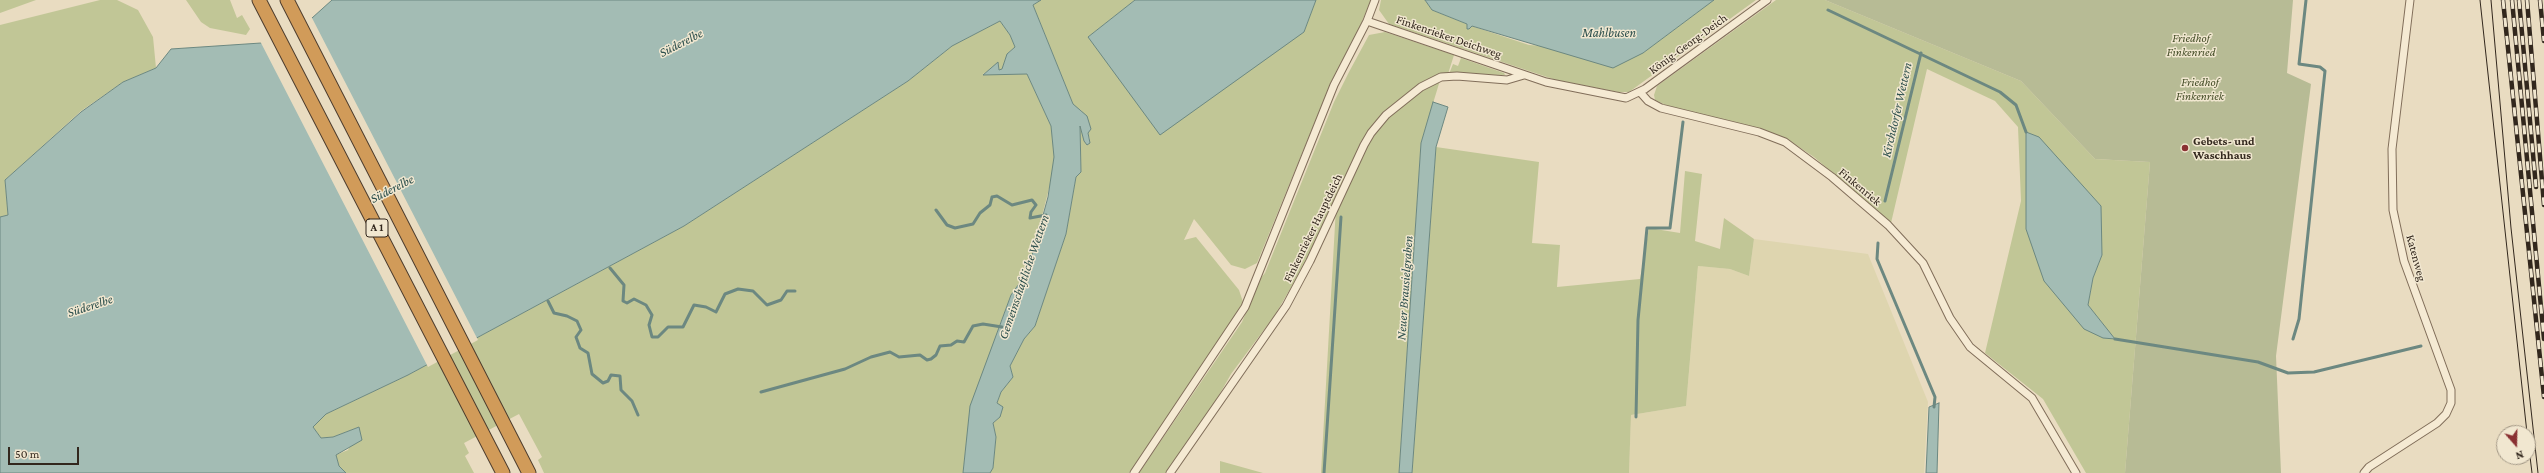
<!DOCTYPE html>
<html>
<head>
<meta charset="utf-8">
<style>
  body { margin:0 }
  #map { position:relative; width:2544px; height:473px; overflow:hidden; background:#e9dcc1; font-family:"Crimson Pro",serif }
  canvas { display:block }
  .north { position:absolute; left:2496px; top:425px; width:40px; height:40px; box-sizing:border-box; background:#f1e7d0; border:1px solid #a59a88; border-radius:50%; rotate:160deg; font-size:11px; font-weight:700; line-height:16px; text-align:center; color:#32271d }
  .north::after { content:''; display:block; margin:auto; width:14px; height:18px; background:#8a3032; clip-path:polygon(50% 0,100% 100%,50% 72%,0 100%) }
  .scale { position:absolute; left:8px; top:447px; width:71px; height:18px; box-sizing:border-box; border:2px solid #32271d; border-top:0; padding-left:5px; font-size:12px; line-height:14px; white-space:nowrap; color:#32271d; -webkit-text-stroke:3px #f1e7d0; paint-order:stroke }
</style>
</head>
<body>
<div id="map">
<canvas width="2544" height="473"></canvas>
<div class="north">N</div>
<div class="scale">50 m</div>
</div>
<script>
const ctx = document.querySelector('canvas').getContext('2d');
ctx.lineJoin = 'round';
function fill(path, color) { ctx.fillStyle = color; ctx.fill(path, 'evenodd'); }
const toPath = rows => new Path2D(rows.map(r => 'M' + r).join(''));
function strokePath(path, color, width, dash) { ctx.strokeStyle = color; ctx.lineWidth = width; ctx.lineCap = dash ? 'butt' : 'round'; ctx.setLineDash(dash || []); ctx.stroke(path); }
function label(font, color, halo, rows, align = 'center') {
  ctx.font = font + ' "Crimson Pro",serif'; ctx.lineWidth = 3; ctx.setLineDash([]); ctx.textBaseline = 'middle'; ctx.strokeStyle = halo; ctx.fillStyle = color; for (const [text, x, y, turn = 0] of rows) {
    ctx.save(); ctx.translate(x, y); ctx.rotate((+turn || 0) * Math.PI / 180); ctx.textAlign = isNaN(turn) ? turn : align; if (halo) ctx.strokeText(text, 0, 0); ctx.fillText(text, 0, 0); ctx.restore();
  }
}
const farmland = toPath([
  [1754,239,1868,254,1928,402,1924,473,1629,473,1631,415,1686,406,1698,266,1730,269,1749,276]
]);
const green = toPath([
  [0,0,36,0,0,13],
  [100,0,117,0,138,10,153,37,156,68,123,82,81,111,5,180,8,215,0,217,0,25],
  [186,0,230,0,237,18,242,15,250,29,246,35,210,28,201,22],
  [1041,0,1135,0,1088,37,1304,32,1316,0,1371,0,1358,31,1328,90,1257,263,1245,269,1231,265,1194,219,1184,240,1196,237,1239,290,1243,302,1226,331,1129,473,990,473,993,468,996,437,993,423,1000,417,997,404,1001,392,1013,377,1010,366,1024,339,1035,326,1066,234,1076,177,1081,172,1080,126,1090,140,1081,110,1076,109,1073,104,1033,5],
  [1381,0,1425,0,1432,10,1467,24,1467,28,1472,26,1529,45,1643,53,1714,0,1756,0,1629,92,1618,92,1556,80,1389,24,1379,10],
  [1776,0,1825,0,2021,81,2095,159,2150,162,2125,473,2086,473,2043,399,1985,353,2021,201,2018,127,1995,101,1927,69,1891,223,1814,157,1793,143,1768,131,1670,107,1655,100,1654,95,1657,86],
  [2026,229,2102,255,2093,278,2088,305,2114,339],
  [1000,21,1010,35,1015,47,1009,52,1002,69,999,71,999,64,983,74,1027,74,1051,126,1054,148,1054,169,1031,259,1021,281,1011,295,999,327,966,445,963,473,544,473,538,460,542,457,519,414,464,443,469,453,465,456,474,473,346,473,339,466,336,455,348,450,359,427,333,437,321,438,313,427,326,414,408,375,684,226,908,81,952,46],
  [1385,32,1454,55,1448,74,1426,80,1390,107,1374,123,1368,132,1304,265,1275,315,1231,374,1209,413,1168,473,1139,473,1242,322,1260,279,1265,273,1334,102,1349,72,1369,35],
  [1461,58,1504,73,1505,75,1449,74,1453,64,1458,66],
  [1441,77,1421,143,1399,473,1321,473,1336,207,1356,163,1386,115],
  [1436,147,1539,162,1532,243,1560,245,1557,287,1640,279,1649,228,1680,233,1685,171,1702,174,1695,241,1720,249,1724,218,1754,239,1749,276,1730,269,1698,266,1686,406,1631,415,1629,473,1412,473],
  [1220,461,1263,473,1220,473]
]);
const cemetery = toPath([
  [1825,0,2293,0,2287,73,2311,84,2276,356,2281,473,2125,473,2150,162,2095,159,2021,81]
]);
const water = toPath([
  [332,0,1041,0,1033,5,1073,104,1087,116,1091,129,1088,133,1090,143,1087,145,1084,141,1080,126,1081,172,1076,177,1066,234,1035,326,1024,339,1010,366,1013,377,1001,392,997,403,1003,407,1000,417,993,423,996,437,993,468,990,473,963,473,970,406,1011,295,1021,281,1031,259,1048,197,1054,157,1051,126,1027,74,983,75,998,62,999,70,1002,69,1007,54,1015,47,1010,35,1000,21,952,46,908,81,684,226,408,375,326,414,313,427,321,438,333,437,359,427,362,440,336,455,339,466,346,473,0,473,0,217,8,215,5,180,81,112,123,82,156,68,171,49,261,43,285,37,312,18,332,0],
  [1135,0,1316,0,1304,32,1160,135,1088,37,1135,0],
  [1425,0,1714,0,1643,53,1613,68,1472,26,1469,29,1467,29,1467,24,1432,10,1425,0],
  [1433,102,1448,107,1436,147,1412,473,1399,473,1421,143,1433,102],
  [2026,132,2039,137,2101,206,2102,255,2093,278,2088,305,2115,339,2103,338,2084,329,2044,281,2026,229,2026,132],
  [1939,403,1937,473,1926,473,1929,407,1939,403]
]);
const pier = toPath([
  [311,16,478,340,428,367,260,41,285,35]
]);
const stream = toPath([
  [1828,10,2000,92,2016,105,2026,132],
  [1885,201,1921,53],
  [936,210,947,225,955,228,973,224,980,213,990,205,992,197,997,196,1012,205,1032,200,1036,205,1031,212,1030,218,1046,215],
  [1878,243,1877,259,1935,397,1934,407],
  [610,268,624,285,623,301,627,303,634,299,646,305,652,315,649,325,652,337,658,337,668,327,683,327,694,305,706,307,716,312,725,294,738,289,753,291,767,305,781,300,787,291,795,291],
  [548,301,554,313,567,316,577,321,581,330,576,337,580,348,588,353,592,374,603,383,608,381,611,375,620,376,621,390,632,401,638,415],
  [2115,339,2258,362,2288,373,2314,372,2421,346],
  [2293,339,2299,319,2325,71,2320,67,2299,64,2306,0],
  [761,392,845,369,871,357,890,352,899,357,920,355,927,360,931,359,936,355,940,346,951,345,957,341,964,342,973,326,983,324,1002,327],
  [1636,417,1638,320,1647,228,1670,228,1683,122],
  [1324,473,1341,217]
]);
const minor = toPath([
  [1367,21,1546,82,1626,98,1645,89,1767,0],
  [1640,92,1648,101,1661,108,1759,132,1785,142,1832,177,1888,225,1923,263,1950,318,1970,347,2032,398,2076,473],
  [1134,473,1245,307,1334,85,1367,21,1375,0],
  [1170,473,1286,306,1310,261,1364,145,1371,133,1386,115,1421,87,1441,77,1457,76,1507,80,1524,75],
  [2364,473,2369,467,2437,423,2446,414,2451,403,2451,390,2404,261,2393,210,2392,149,2410,0]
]);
const motorway = toPath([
  [259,0,503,473],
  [287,0,529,473]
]);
const tram = toPath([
  [2480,0,2527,433],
  [2491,0,2511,228,2538,473],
  [2528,440,2532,473]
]);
const rail = toPath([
  [2503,0,2544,397],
  [2512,0,2544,339],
  [2519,0,2536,187],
  [2527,0,2544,205],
  [2540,0,2544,41]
]);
const markers = [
  [2185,148,4,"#8a3032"]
];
const shields = [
  [377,228,22]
];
const shieldNames = [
  ["A 1",377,228]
];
const streetNames = [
  ["Finkenrieker Deichweg",1449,37,19],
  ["König-Georg-Deich",1688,44,-36],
  ["Finkenriek",1860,187,40],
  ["Finkenrieker Hauptdeich",1313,228,-64],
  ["Katenweg",2416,258,75]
];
const parkNames = [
  ["Friedhof",2191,38],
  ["Finkenried",2191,52],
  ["Friedhof",2200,82],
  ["Finkenriek",2200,96]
];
const poiNames = [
  ["Gebets- und",2193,141],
  ["Waschhaus",2193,155]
];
const waterNames = [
  ["Mahlbusen",1609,33],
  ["Süderelbe",681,43,-27],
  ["Kirchdorfer Wettern",1897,110,-77],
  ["Süderelbe",392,189,-27],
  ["Gemeinschaftliche Wettern",1024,277,-71],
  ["Neuer Brausielgraben",1405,288,-86],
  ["Süderelbe",90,306,-18]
];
fill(farmland, '#ded5af');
fill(green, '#c1c696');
fill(cemetery, '#b7bb95');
fill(water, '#a3bcb4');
strokePath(water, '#6c8881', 1);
fill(pier, '#e9dcc1');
strokePath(stream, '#6c8881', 3);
strokePath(minor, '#816e5a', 9);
strokePath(motorway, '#4e3d2e', 15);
strokePath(minor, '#f5ead3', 7);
strokePath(motorway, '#d19b59', 13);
strokePath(tram, '#32271d', 1);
strokePath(rail, '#32271d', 4.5);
strokePath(rail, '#f1e7d0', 3, [9]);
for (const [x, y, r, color] of markers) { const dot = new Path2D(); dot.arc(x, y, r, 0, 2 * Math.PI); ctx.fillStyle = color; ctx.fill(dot); strokePath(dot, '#f1e7d0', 1.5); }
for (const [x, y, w] of shields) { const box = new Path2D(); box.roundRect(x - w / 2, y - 9, w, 18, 3); ctx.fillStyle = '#f1e7d0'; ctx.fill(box); strokePath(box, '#32271d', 1); }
label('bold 11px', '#32271d', null, shieldNames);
label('12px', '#32271d', '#f1e7d0', streetNames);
label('italic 12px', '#434c26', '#f1e7d0', parkNames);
label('bold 12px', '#32271d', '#f1e7d0', poiNames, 'left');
label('italic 13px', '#2e504d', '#f1e7d0', waterNames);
</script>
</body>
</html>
